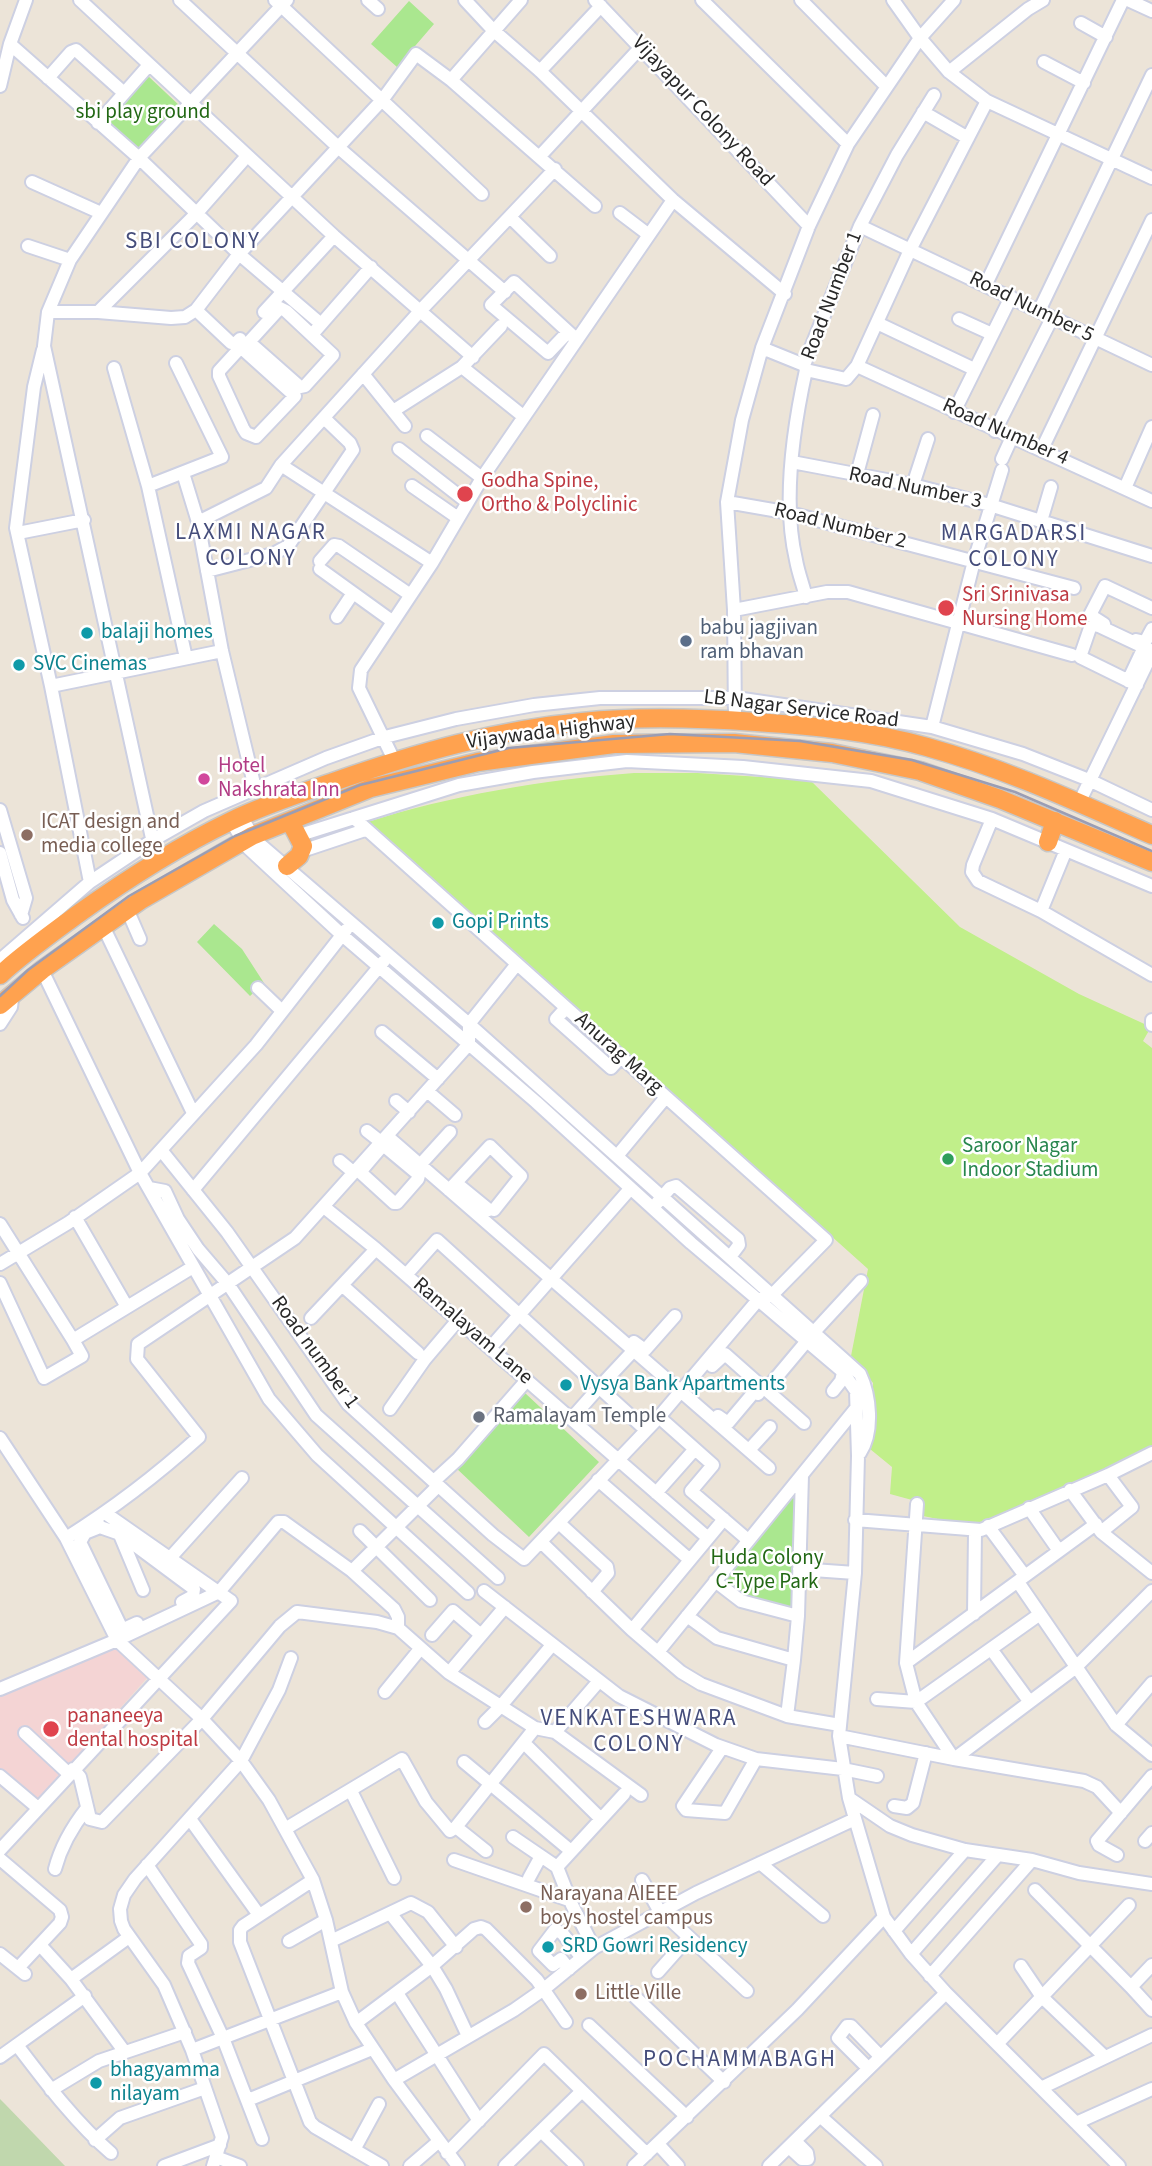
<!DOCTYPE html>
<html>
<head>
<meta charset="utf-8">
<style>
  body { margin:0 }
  canvas { display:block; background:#ece4d8 }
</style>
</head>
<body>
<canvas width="1152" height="2166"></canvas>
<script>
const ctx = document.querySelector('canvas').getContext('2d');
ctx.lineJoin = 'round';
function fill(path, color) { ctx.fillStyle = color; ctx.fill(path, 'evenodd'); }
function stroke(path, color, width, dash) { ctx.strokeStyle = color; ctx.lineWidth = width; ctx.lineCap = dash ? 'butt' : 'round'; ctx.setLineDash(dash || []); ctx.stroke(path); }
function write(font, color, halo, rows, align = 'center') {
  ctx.font = font + ' "Source Sans 3",sans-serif'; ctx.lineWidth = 5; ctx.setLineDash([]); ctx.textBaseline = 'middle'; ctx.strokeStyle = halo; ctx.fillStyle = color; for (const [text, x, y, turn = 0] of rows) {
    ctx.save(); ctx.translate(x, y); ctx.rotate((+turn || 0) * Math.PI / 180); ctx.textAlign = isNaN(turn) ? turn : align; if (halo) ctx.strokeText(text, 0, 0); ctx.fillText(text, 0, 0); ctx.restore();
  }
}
fill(new Path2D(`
  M115 1647 147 1678 36 1803 0 1769V1693Z`), '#f4d4d4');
fill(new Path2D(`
  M409 1 434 24 397 67 371 44Z
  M147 75 181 107 138 151 106 121Z
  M214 924 242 949 264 983 250 996 197 942Z
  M525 1393 599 1462 529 1537 455 1467Z
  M796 1491 794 1610 744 1597 722 1580Z`), '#aae78f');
fill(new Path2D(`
  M0 2099 5 2104 65 2166H0Z`), '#c0d7ad');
fill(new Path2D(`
  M634 773H697L810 780 960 927 1079 994 1151 1027 1143 1041 1152 1048V1450L986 1524 972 1526 923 1516V1503L890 1494 892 1467 870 1449 873 1383 851 1356 868 1269 491 931 364 823C453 795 541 780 634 773Z`), '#c1ef8a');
const minor = new Path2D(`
  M80 0 334 236 473 357
  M180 0 339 148 505 292
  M275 0 482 194
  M368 0 378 9
  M465 0 493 30 540 71 673 200 785 294
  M595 0 809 226
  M702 0 848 144
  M801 0 886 86
  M893 0 920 38 949 72 987 101 1152 178
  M1128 0 1152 11
  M1081 23 1106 37
  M10 44 139 158 239 254 321 324
  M1044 62 1084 83
  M540 71 601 6
  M949 72 1028 9 1043 0
  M48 78 71 52 76 50 124 93
  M451 80 521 0
  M0 86 10 44 26 0
  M923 112 968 138
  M98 123 149 65
  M540 156 641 47
  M32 182 101 213
  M620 213 649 235
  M510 217 550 256
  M860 226 1152 365
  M28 246 70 260
  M986 284 1123 0
  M280 308 286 311 333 355 305 386 300 387 249 342Z
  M196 310 231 343H236L240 339
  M1039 311 1152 75
  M48 312H98L171 318 185 317 196 310 239 254 383 99 416 54 451 80 595 206
  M98 312 196 214 247 156
  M264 312 334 236
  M959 319 992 334
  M877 323 974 369
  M316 330 371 267
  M568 332 548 353 491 305 514 282 576 339
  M236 343 295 396 256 437 246 433 243 428 219 376V371L241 347
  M762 348 804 365
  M43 350 34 387 16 528 51 686 90 882
  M857 366 1152 501
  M462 367 523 416
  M114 368 148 486 186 658
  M806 370 846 379 857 366 910 250 987 101
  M363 374 405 426
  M393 411 462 367 501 326
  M954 412 1011 297
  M995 431 1052 318
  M427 436 482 478
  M399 449 467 502
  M1042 449 1152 220
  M1002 459 1012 437
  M792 462 913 485 990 505 1152 556
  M281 465 432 563
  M183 473 198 522 222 651 255 788
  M857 474 873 415
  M913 485 928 439
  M148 486 222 457 176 363
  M412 486 458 518
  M1125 488 1152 427
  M727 502 790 513 1074 588
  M1041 521 1051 487
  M198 522 266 488 281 465 421 310 555 169
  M18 533 84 520
  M320 561 334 545 339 546 409 594
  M320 569 392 621
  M207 571 273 554 288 546 353 450 350 443 324 418
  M806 597C803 585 798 572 796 560 782 501 793 429 806 370L804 365 860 226 897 155 934 95
  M734 610 827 592H848L1072 655
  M337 617 353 593
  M1104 624 1090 615 1105 586 1152 608
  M1136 640 1145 642 1152 629
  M1128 681 1144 647
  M1137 685 1080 657 1090 628 1094 625 1099 626 1152 651
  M51 686 222 651
  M735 721 734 610 727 502 742 420 762 348 809 226 848 144 920 38 954 0
  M932 727 974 561 1002 470
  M394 760 359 688 361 670 432 563 482 478 673 200
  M1079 803 1152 653
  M0 810 26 898 21 915
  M241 816 255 840 469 1024 860 1374C870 1395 874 1432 860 1453
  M992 819 973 865 972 872 978 881 1041 911 1152 975
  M231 821 246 846 342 935 536 1102 691 1243 842 1371 856 1391 858 1456 855 1573 839 1736 849 1798 884 1917 911 1954 946 1993 1119 2166
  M300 835 459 785 533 772 627 761 743 767 871 781 992 819 1152 886
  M302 851 365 830
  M0 853 13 900 23 918
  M157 861 44 346 48 312 70 260 139 158 287 0
  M127 909 140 939
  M1041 911 1066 850
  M103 926 193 1113
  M0 960 90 882 153 840 204 811 326 758 385 737 456 719 534 705 600 698H736L932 727 1023 754 1089 780 1152 810
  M42 970 140 1173 269 1399 317 1455 468 1593
  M258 988 282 1011
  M566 1008 556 1019 611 1068 621 1057
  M1152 1020V1025
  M0 1024 11 1007 13 993
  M382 1032 438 1079
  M427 1091 455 1115
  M396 1101 409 1112
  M367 1131 381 1142
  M387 1136 769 1468
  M383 1145 419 1175 418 1179 397 1203H394L360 1172Z
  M161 1150 227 1232 348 1404 493 1535 524 1559 659 1417 758 1300 773 1294 826 1240 354 818
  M617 1156 666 1097
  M340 1161 353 1172
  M420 1165 450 1132
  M456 1183 489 1210
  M149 1188 165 1191 178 1219 198 1249 228 1284 316 1415 498 1578
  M193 1190 384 961
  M449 1190 490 1146 521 1176 494 1210
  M657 1203 670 1188 676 1186 738 1239 739 1245 730 1257
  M324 1207 376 1249 708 1538
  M75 1217 127 1307
  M0 1224 73 1340
  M0 1264 68 1223 140 1173 256 1045 346 930
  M406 1275 437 1240 646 1430
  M0 1283 44 1378 82 1356 73 1340 193 1267
  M343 1286 418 1353
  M311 1318 376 1249
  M814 1332 861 1281
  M634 1342 645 1350 675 1316
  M490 1348 630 1189
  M712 1366 725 1354 760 1385 728 1423 718 1416
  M606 1380 634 1350
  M770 1385 806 1342
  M833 1391 841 1381 844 1369
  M758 1394 763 1387 804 1423
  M390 1409 425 1359 458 1320
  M659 1417 713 1465 691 1491 748 1540
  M571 1419 595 1392
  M0 1438 66 1538 117 1640 202 1719 241 1761 269 1800 313 1880 326 1920 342 1992 356 2023 394 2080 458 2166
  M749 1450 770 1427
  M598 1480 690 1560
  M434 1481 458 1459 527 1380
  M1070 1490 1101 1532 1152 1573
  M656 1493 695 1449
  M917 1504 906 1663 916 1702 954 1759 1075 1668 1152 1591
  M1029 1508 1059 1551
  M95 1519 100 1527 120 1534 194 1589 193 1596 182 1602
  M855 1520 981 1530 1108 1475 1152 1453
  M559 1523 607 1567 608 1573 592 1592
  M988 1526 1025 1576
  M100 1527 85 1533 80 1542 121 1627 126 1628 137 1623
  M360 1531 430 1600
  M1101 1532 1132 1507 1108 1475
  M120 1535 143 1590
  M66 1538C114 1508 157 1475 199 1437L137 1359 138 1344 295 1238 469 1044V1024L517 964
  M541 1542 632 1630 681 1672 701 1684 787 1716 840 1725
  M170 1558 242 1478
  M799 1569 855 1573
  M352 1571 438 1486
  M715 1581 741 1601 798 1616
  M1018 1582 1116 1725 1152 1755
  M484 1591 619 1696 716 1745 756 1759 843 1769 877 1776
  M974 1614 975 1531
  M687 1616 717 1638 794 1660 787 1716
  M632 1630 724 1519
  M432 1635 453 1611 481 1635
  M991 1649 1029 1701
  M658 1652 857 1407
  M794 1660 798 1616 802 1475
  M906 1663 1096 1524
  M449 1673 505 1607
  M0 1689 117 1640 219 1592 278 1522H284L352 1571 394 1609 398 1617V1628
  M385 1692 420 1649
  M877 1699 916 1702 1040 1614
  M485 1722 500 1707 552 1645
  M1116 1725 1152 1683
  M555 1732 599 1681
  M25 1733 69 1774
  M839 1736 954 1759 1084 1781 1097 1787 1121 1813
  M524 1743 601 1819
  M722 1748 683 1806 686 1810 725 1813 756 1759
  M464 1762 571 1851
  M73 1769 80 1777 90 1819 102 1822 202 1719 280 1626 297 1612 377 1622 398 1628 449 1673 535 1728 555 1732 641 1795
  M0 1776 38 1808
  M351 1791 394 1878
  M849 1798 890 1826 912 1835 965 1850 1032 1860 1079 1873 1152 1884
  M894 1806 907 1808 913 1803 926 1753
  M190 1819 259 1915
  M456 1827 486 1851
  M285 1829 402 1759 426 1802 450 1831 456 1827 535 1728
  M513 1837 557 1867 572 1905 594 1948
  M1145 1841 1152 1833
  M0 1850 231 1601 105 1513
  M1117 1855 1099 1845 1097 1841 1152 1776
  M0 1859 60 1910 62 1917 60 1923 18 1968
  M454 1860 569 1900
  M760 1863 823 1916
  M147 1865 201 1944V1948L189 1956 188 1963 223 2038 262 2139
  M557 1867 624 1794
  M55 1869C61 1846 72 1827 87 1808
  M529 1878 541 1856
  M313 1880 243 1926 240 1930V1942L310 2122 315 2127 382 2166
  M642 1880 660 1912
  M1035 1890 1131 1987
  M661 1911 747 1991
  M390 1913 432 1966 446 1989 468 2036
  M894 1931 965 1850
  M289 1941 326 1920
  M331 1941 411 1903 428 1912 456 1947
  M40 1945 71 1979 124 2051
  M0 1954 25 1974
  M911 1954 997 1856
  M1152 1965 1131 1987 1152 2010
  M1021 1966 1042 1997 1105 2057
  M569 1969 561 1959 553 1965 539 1951 555 1930 562 1933 582 1958
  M658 1972 689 1937
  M930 1976 1032 1860
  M71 1979 129 1937
  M397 1993 479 2121
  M631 1993 724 2082
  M356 2023 432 1966 474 1929 481 1927 486 1929 537 1980 566 2022
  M589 2025 687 2117
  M997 2044 1129 1905
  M17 2045C46 2083 75 2122 111 2153
  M192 2050 342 1992
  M0 2057 85 1996
  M868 2068 838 2038 847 2026H851L880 2056
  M394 2080 514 2010 544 1989 594 1948 696 1893 855 1819
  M1041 2088 1152 2035
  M51 2090 99 2061 185 2032
  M248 2100 372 2049
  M820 2116 876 2166
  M1076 2123 1152 2089
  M541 2131 577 2166
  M95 2140 120 2118 205 2088
  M658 2144 678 2166
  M789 2147 802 2159H808L807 2153 795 2141
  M354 2150 379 2104
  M447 2153 544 2054 647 2154
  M216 2157 240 2166
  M164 2166 220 2145
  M213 2166 222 2137 192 2050 164 1985 124 1929 121 1921 120 1909 124 1895 135 1879 241 1761 279 1690 291 1658
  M410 2166 438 2142
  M505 2166 582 2091
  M634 2166 797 2010 884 1917
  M769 2166 946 1993`);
const highway = new Path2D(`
  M1048 842 1055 821
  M287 866 299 856 303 846 290 821
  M0 975C24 953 51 934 78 914 127 879 177 847 231 821 264 805 301 793 336 781 416 753 497 730 582 722 639 716 699 718 756 722 814 726 871 731 927 747 1004 768 1079 803 1152 835
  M0 1005 42 970 141 900 252 836 371 788 478 762 614 744 734 743 832 753 920 771 1000 799 1152 862`);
stroke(minor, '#cdd0e2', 16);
stroke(highway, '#c7c7c7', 21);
stroke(minor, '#fff', 12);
stroke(highway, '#ffa24f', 18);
stroke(new Path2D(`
  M0 996 28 970 129 896 235 836 360 785 509 748 670 734 800 741 912 760 1015 792 1152 851`), '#9a9db4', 2.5);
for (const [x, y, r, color] of [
  [465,494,9,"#e0444e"],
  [946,608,9,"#e0444e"],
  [87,633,7,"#0f9aa8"],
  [686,641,7,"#5c6f8a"],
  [19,665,7,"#0f9aa8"],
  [204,779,7,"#d1479c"],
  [27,835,7,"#8d6e63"],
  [438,923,7,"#0f9aa8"],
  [948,1159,7,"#2e9e5b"],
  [566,1385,7,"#0f9aa8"],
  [479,1417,7,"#6b7280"],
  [51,1729,9,"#e0444e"],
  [526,1907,7,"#8d6e63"],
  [548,1947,7,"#0f9aa8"],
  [581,1994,7,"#8d6e63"],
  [96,2083,7,"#0f9aa8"]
]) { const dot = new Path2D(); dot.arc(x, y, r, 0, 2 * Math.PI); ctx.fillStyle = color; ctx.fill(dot); stroke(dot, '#fff', 2.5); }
write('21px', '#282828', '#fff', [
  ["Vijayapur Colony Road",702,112,47],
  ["Road Number 1",833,296,-69],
  ["Road Number 5",1031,308,26],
  ["Road Number 4",1005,433,24],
  ["Road Number 3",915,489,12],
  ["Road Number 2",840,527,14],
  ["LB Nagar Service Road",801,710,7],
  ["Vijaywada Highway",551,733,-7],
  ["Anurag Marg",618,1054,42],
  ["Ramalayam Lane",472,1332,41],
  ["Road number 1",314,1353,54]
]);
write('21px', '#226814', '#fff', [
  ["sbi play ground",143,113],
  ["Huda Colony",767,1559],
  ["C-Type Park",767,1583]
]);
write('21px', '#be3a42', '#fff', [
  ["Godha Spine,",481,482],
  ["Ortho & Polyclinic",481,506],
  ["Sri Srinivasa",962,596],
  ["Nursing Home",962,620],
  ["pananeeya",67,1717],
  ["dental hospital",67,1741]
], 'left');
write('21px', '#4e5e75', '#fff', [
  ["babu jagjivan",700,629],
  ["ram bhavan",700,653]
], 'left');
write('21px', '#0d838f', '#fff', [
  ["balaji homes",101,633],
  ["SVC Cinemas",33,665],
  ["Gopi Prints",452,923],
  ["Vysya Bank Apartments",580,1385],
  ["SRD Gowri Residency",562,1947],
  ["bhagyamma",110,2071],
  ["nilayam",110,2095]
], 'left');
write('21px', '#b23c85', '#fff', [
  ["Hotel",218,767],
  ["Nakshrata Inn",218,791]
], 'left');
write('21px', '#785e54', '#fff', [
  ["ICAT design and",41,823],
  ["media college",41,847],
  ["Narayana AIEEE",540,1895],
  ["boys hostel campus",540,1919],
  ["Little Ville",595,1994]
], 'left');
write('21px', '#27864d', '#fff', [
  ["Saroor Nagar",962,1147],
  ["Indoor Stadium",962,1171]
], 'left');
write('21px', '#5b616d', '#fff', [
  ["Ramalayam Temple",493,1417]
], 'left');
ctx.letterSpacing = '2px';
write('23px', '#454d7b', '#fff', [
  ["SBI COLONY",193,243],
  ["LAXMI NAGAR",251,534],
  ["COLONY",251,560],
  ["MARGADARSI",1014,535],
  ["COLONY",1014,561],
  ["VENKATESHWARA",639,1720],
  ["COLONY",639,1746],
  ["POCHAMMABAGH",740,2061]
]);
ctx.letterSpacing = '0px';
</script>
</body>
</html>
